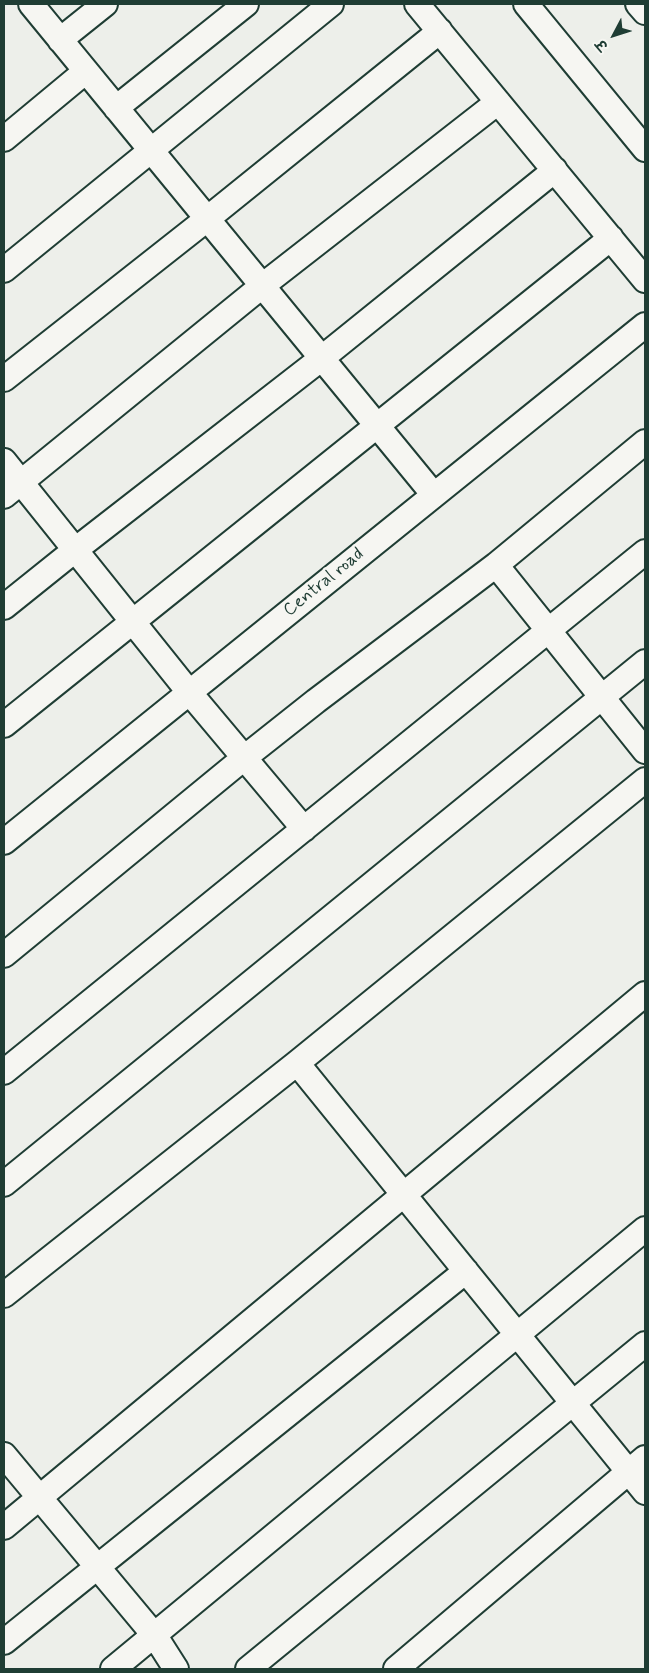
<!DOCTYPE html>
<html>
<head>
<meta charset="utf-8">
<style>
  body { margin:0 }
  #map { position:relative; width:649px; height:1673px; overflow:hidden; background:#edefea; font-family:Mynerve,"Playpen Sans Deva",sans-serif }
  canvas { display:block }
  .frame { position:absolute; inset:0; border:5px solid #1f3d34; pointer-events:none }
  .north { position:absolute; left:589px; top:10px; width:50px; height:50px; -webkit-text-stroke:4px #f6f6f2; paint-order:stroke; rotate:230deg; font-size:14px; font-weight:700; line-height:20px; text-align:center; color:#1f3d34 }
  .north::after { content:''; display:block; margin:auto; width:18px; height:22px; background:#1f3d34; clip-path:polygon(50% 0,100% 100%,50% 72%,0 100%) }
</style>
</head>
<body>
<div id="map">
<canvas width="649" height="1673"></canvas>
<div class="frame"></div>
<div class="north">उ</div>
</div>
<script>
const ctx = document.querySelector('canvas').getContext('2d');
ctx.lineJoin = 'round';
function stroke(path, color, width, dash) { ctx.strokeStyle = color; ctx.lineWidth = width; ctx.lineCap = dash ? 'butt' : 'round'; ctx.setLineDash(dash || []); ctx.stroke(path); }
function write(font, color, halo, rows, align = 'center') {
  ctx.font = font + ' Mynerve,sans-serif'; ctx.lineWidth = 5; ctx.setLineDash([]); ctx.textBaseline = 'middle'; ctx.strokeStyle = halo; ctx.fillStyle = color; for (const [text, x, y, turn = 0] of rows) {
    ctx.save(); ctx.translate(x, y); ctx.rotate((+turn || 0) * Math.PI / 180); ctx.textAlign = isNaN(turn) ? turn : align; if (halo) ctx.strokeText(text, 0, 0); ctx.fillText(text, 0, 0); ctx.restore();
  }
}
const minor = new Path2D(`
  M31 4 434 495
  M417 4 645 280
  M526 4 645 149
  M638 4 645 12
  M60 40 105 4
  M116 108 246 4
  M4 139 86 71
  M4 270 331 4
  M4 379 207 219 440 31
  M4 461 189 692 304 829
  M4 496 262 286 498 102
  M496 565 645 751
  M4 607 75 550 322 358 555 170
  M4 725 611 238
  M4 842 645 325
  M4 955 244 758 316 701 496 565 645 442
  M297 1063 645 1492
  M4 1072 645 552
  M4 1184 645 662
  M4 1295 297 1063 645 780
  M4 1455 155 1636 176 1669
  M4 1527 645 994
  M4 1642 466 1271
  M113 1669 645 1229
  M248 1669 645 1344
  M396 1669 645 1458`);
stroke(minor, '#1f3d34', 28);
stroke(minor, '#f6f6f2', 24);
write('18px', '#1f3d34', '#f6f6f2', [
  ["Central road",324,583,-39]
]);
</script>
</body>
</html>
